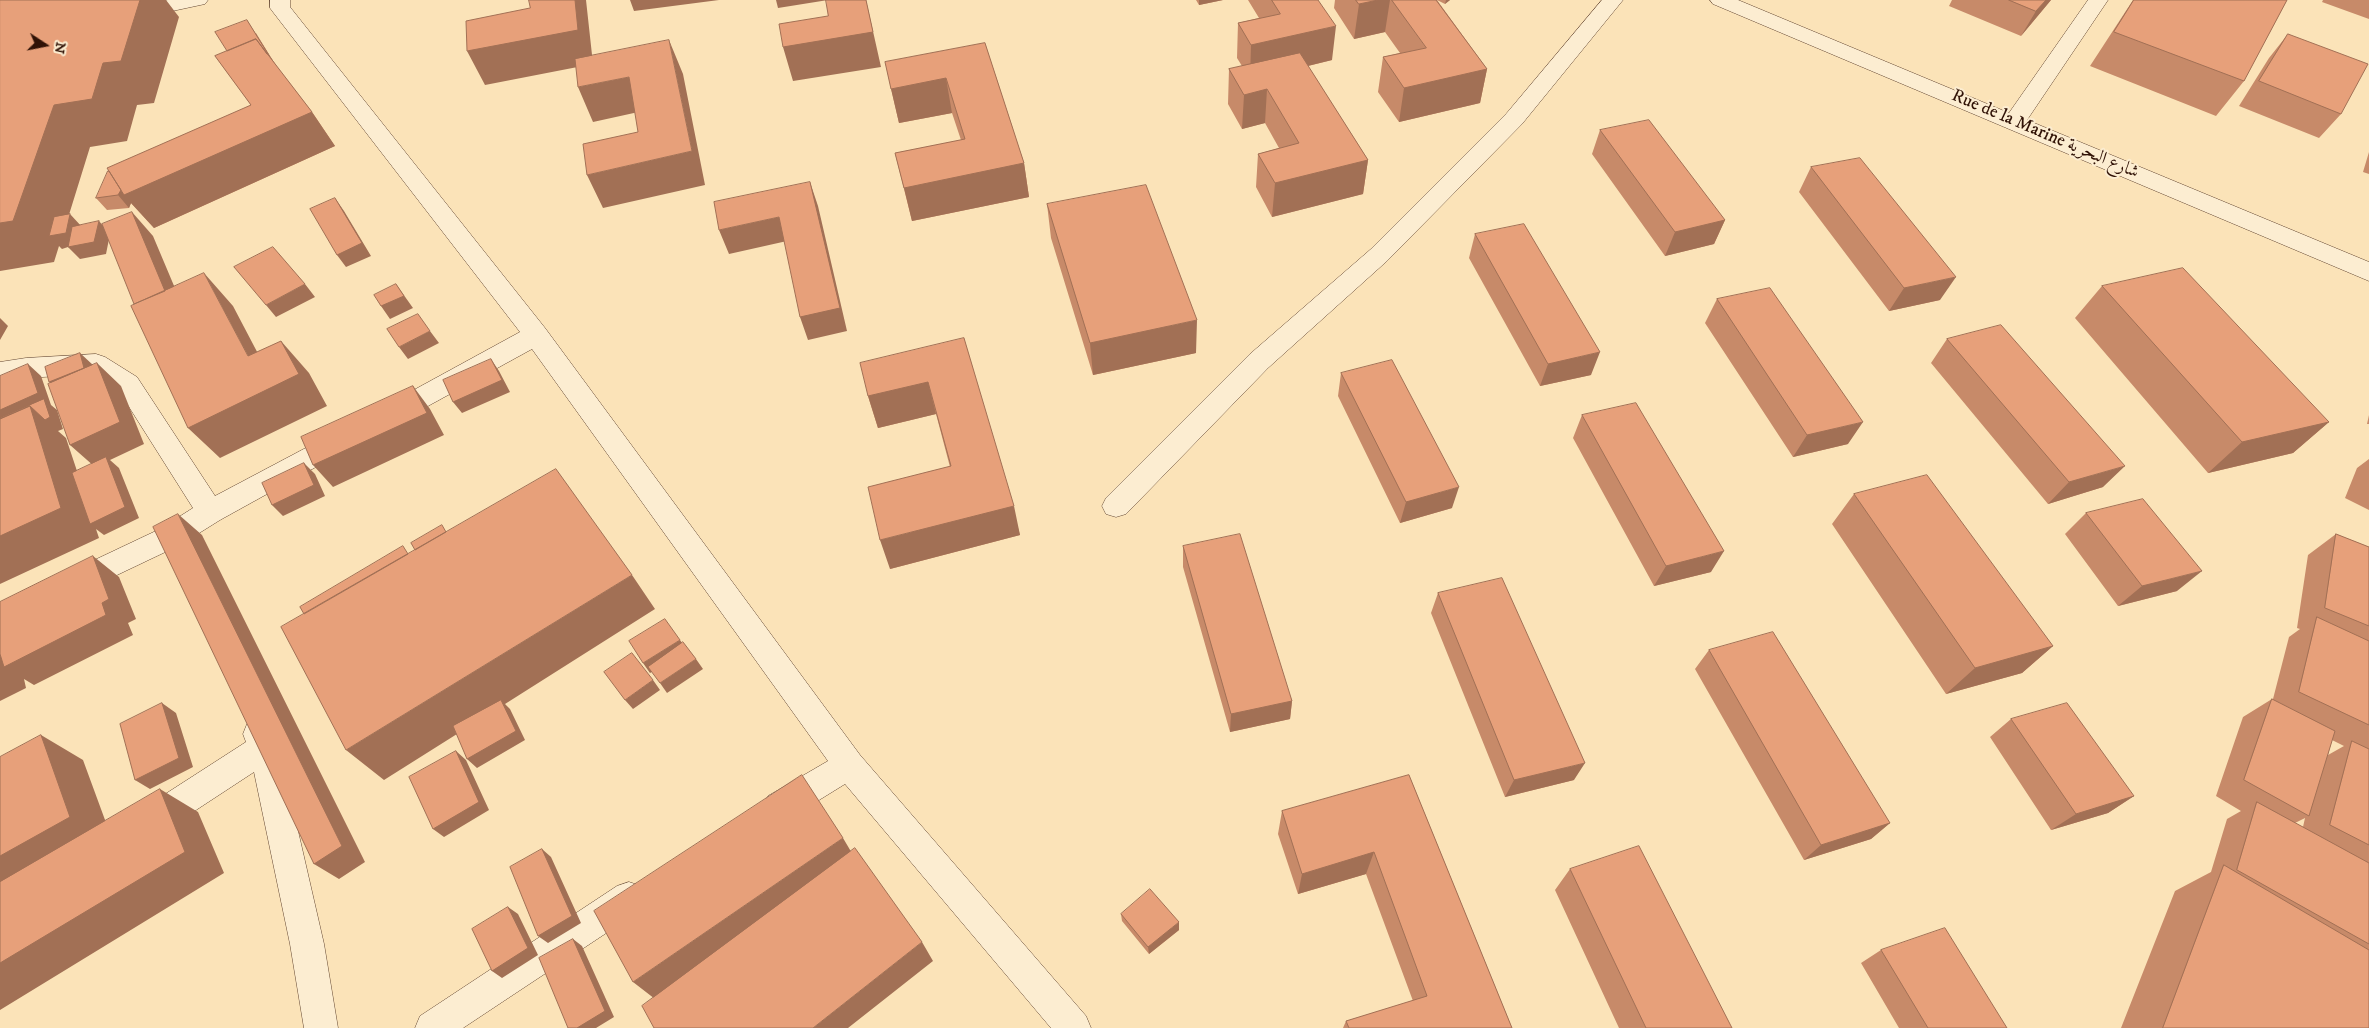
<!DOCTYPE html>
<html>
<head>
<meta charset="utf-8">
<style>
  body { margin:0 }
  #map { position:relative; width:2369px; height:1028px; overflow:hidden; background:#fbe3b8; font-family:"IM FELL DW Pica",serif }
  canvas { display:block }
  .north { position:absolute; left:20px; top:20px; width:50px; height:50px; -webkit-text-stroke:4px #fcedd1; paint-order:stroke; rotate:101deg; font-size:14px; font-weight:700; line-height:20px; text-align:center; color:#301206 }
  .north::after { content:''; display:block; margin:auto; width:18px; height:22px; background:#301206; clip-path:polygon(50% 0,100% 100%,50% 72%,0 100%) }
</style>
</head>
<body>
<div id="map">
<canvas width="2369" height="1028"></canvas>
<div class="north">N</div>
</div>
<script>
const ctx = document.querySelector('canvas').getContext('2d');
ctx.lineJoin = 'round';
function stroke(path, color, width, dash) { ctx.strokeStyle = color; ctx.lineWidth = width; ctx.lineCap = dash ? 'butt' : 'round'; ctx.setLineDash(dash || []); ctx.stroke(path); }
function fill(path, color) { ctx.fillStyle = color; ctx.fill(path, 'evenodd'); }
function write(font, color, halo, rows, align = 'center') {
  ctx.font = font + ' "IM FELL DW Pica",Amiri,serif'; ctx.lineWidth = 4; ctx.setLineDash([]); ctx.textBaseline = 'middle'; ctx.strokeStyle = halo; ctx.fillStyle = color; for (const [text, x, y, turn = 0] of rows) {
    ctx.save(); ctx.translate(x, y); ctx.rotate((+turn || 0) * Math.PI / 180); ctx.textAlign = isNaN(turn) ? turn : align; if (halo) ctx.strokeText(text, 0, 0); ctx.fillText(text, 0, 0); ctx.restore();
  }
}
const minor = new Path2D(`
  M168 0H208L205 4 135 19 128 17 125 13 128 9Z
  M270 0H290V7L545 328 860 755 1086 1016 1091 1028H1051L845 784 790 818 779 822 768 818 763 807 768 796 828 761 532 349 397 423 388 426 379 423 375 416 379 409 520 332 273 12 270 8Z
  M1602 0H1623L1522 124 1387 261 1268 368 1126 514 1116 517 1106 514 1102 506 1106 498 1250 354 1371 249 1506 114Z
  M1710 0H1738L2009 113 2088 0H2108L2027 120 2369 262V281L1713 4Z
  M96 354 105 357 137 377 215 496 334 433 343 429 352 433 356 440 352 447 220 520 180 545 75 595 65 592 61 583 65 574 160 529 193 508 119 391 92 374 26 378 0 382V362L26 358Z
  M258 720 269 724 279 748 324 944 338 1028H304L290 944 254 772 161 833 150 837 139 833 134 822 139 811 246 742 243 734 247 724Z
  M629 882 641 886 645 898 641 910 463 1028H415L420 1016 617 886Z`);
stroke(minor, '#634632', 1);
fill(minor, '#fcedd1');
fill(new Path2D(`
  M1196 0H1223L1199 5Z
  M1248 0H1318L1332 60 1308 66 1368 160 1363 194 1272 217 1256 187 1258 154 1279 148 1265 123 1242 129 1228 104 1229 69 1242 66 1237 58 1238 23 1259 18Z
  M1335 0H1450L1445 4 1437 0 1487 69 1480 103 1399 122 1378 92 1383 57 1400 53 1385 32 1354 39 1334 8Z
  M1952 0H2051L2021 36 1949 6Z
  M2133 0H2287L2244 81 2216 116 2090 66Z
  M2323 0H2369V19L2322 2Z
  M256 33 275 64 312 112 335 146 154 228 131 203 129 208 107 210 96 198 251 105 215 56 227 51Z
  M2288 34 2341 114 2319 138 2239 106 2269 58Z
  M985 43 1024 163 1029 197 912 221 895 153 961 140 952 113 899 123 885 62Z
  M1600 130 1725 220 1714 244 1665 256 1592 154Z
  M2369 152V174L2363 172Z
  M1811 167 1940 300 1889 311 1799 192Z
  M1047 204 1196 353 1093 375 1051 238Z
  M1475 234 1591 375 1540 386 1469 258Z
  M2102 286 2329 422 2293 453 2208 473 2075 318Z
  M1717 299 1848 444 1793 457 1705 323Z
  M964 338 1020 535 890 569 950 467 936 414 878 428 868 396Z
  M1947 339 2103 487 2048 504 1931 363Z
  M1341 373 1452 508 1400 523 1338 396Z
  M1582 415 1711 572 1654 586 1573 438Z
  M2369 415V424H2367Z
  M2369 459V510L2345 498 2357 468Z
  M1854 494 2053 646 2022 673 1946 694 1832 524Z
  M2086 513 2177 591 2118 606 2065 534Z
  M2336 534 2369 547V1028H2121L2175 891 2211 872 2227 819 2241 811 2216 796 2243 717 2272 699H2273L2289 637 2300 629 2297 628 2308 555ZM2332 740 2344 746 2328 755ZM2305 818 2303 827 2295 823Z
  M1183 546 1292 701 1290 719 1230 732 1183 567Z
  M1438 593 1574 780 1505 797 1431 613Z
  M1709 650 1890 823 1871 839 1804 860 1695 669Z
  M2011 719 2134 796 2108 813 2051 830 1990 737Z
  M1409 775 1512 1028H1343L1346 1021 1413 1001 1366 874 1298 894 1278 834 1282 811Z
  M1570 869 1732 1028H1619L1555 890Z
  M1121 914 1179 930 1149 954 1122 921Z
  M1881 950 2007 1028H1899L1861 963Z`), '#c78a69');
fill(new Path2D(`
  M140 0H166L179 17 154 103 137 105 127 141 90 147 63 234 70 214 82 227 99 221 110 234 106 254 80 259 68 247 62 249 59 246 54 262 0 271V223L54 105 103 63Z
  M575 0H586L593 64 485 85 467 51Z
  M630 0H719L634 11Z
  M776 0H828L778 8Z
  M866 0 881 67 793 81 783 47Z
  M1199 0H1223L1199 5Z
  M1378 0H1390L1385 32 1354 39 1359 4Z
  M1446 0H1450L1445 4Z
  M2046 0H2051L2021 36 2036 11Z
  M247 20 277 67 245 79Z
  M1336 26 1332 60 1250 80 1251 45Z
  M669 40 683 74 705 185 603 208 587 175 692 151Z
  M1487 69 1480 103 1399 122 1404 88Z
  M629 77 643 111 593 122 578 87Z
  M946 78 952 113 899 123 891 89Z
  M1267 89 1265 123 1242 129 1244 95Z
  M312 112 335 146 154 228 131 203 129 208 118 195 129 168Z
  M1368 160 1363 194 1272 217 1275 183Z
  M1024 163 1029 197 912 221 904 188Z
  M810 182 818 206 847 331 808 340 800 317Z
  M335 198 344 211 371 256 346 267 337 255Z
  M132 212 153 236 188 319 158 332Z
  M779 217 787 241 729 254 719 230Z
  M1725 220 1714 244 1665 256 1675 232Z
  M204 273 233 306 275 386 281 341 309 373 327 406 220 458 188 428 248 356Z
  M1956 277 1940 300 1889 311 1904 288Z
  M305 284 315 297 276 317 266 305Z
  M396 284 413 308 390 319 381 306Z
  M0 318 8 326 0 340Z
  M1197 320 1196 353 1093 375 1090 343Z
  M430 331 439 343 408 359 399 347Z
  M1600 352 1591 375 1540 386 1548 364Z
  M80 353 93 365 62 394 49 382Z
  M491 359 499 371 510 392 462 413 453 402Z
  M97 363 121 386 144 444 110 460 119 468 139 518 104 535 96 529 99 538 0 584V410L28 364 41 376 51 405 57 410 63 429 58 431 66 438 94 522 95 467 70 445Z
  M928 382 936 414 878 428 868 396Z
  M413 386 430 409 444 435 333 487 313 465Z
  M1863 422 1848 444 1793 457 1807 435Z
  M2329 422 2293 453 2208 473 2242 442Z
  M304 463 315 474 325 496 283 516 272 505Z
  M2125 466 2103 487 2048 504 2069 482Z
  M1459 487 1452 508 1400 523 1406 502Z
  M1014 506 1020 535 890 569 880 540Z
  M178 514 202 535 365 862 339 879 314 864Z
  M1724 551 1711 572 1654 586 1666 566Z
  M93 556 119 577 136 619 128 623 133 635 34 685 24 679 26 688 0 701V623L102 603Z
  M2202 571 2177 591 2118 606 2142 586Z
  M632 575 655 609 505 704 510 709 525 740 477 768 467 759 503 705 384 780 346 750Z
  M680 640 687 650 650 673 643 663Z
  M2053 646 2022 673 1946 694 1975 668Z
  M696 659 703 669 667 693 660 683Z
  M653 680 660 690 633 709 625 700Z
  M1292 701 1290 719 1230 732 1231 714Z
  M162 703 176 713 193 767 150 789 135 780Z
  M41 735 83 760 112 839 0 903V856Z
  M456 751 466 760 489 810 444 837 433 829Z
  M1585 763 1574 780 1505 797 1514 780Z
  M160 789 198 812 224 873 0 1010V963Z
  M2134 796 2108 813 2051 830 2076 814Z
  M1890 823 1871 839 1804 860 1821 845Z
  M843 838 856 860 655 999 633 982Z
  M542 849 551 857 581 923 548 943 538 936Z
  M1374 852 1366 874 1298 894 1302 874Z
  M508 907 518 914 538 955 502 978 492 971Z
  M1179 922V930L1149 954 1148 947Z
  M573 939 582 946 614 1017 596 1028H577Z
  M922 942 933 961 848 1028H813Z`), '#a27055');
const building = new Path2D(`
  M0 0H140L121 61 103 63 92 99 54 105 13 221 0 223Z
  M529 0H575L578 30 467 51 466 21 530 8Z
  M826 0H866L873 32 783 47 779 24 828 16Z
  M1272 0H1318L1336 26 1251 45 1238 23 1280 14Z
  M1356 0H1378L1359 4Z
  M1392 0H1436L1487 69 1404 88 1383 57 1426 48Z
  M2009 0H2046L2036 11Z
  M2134 0H2287L2244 81 2114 32Z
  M247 20 268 54H267L256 39 227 51 215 32Z
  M2288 34 2368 64 2341 114 2259 81Z
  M256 39 312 112 124 195 107 168 251 105 215 56Z
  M669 40 692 151 587 175 583 144 638 132 629 77 578 87 575 59Z
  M985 43 1024 163 904 188 895 153 965 139 946 78 891 89 885 62Z
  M1300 53 1368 160 1275 183 1258 154 1299 143 1267 89 1244 95 1229 69Z
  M1649 120 1725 220 1675 232 1600 130Z
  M1860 158 1956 277 1904 288 1811 167Z
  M108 171H109L121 190 118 195 96 198Z
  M810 182 840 308 800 317 779 217 719 230 714 202Z
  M1146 185 1197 320 1090 343 1047 204Z
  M335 198 362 243 337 255 310 209Z
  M132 212 165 291 134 304 102 224Z
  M70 214 66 233 49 236 54 217Z
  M99 221 94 242 68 247 72 227Z
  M1524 224 1600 352 1548 364 1475 234Z
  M273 247 305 284 266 305 234 267Z
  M2183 268 2329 422 2242 442 2102 286Z
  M204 273 248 356 281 341 299 374 188 428 131 306Z
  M396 284 404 296 381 306 374 295Z
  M1770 288 1863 422 1807 435 1717 299Z
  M418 314 430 331 399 347 387 329Z
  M2001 325 2125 466 2069 482 1947 339Z
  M964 338 1014 506 880 540 868 487 951 466 928 382 868 396 860 363Z
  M80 353 84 368 49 382 45 367Z
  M491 359 502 380 453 402 443 380Z
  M1392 360 1459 487 1406 502 1341 373Z
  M97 363 120 422 70 445 48 384Z
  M28 364 38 393 0 410V376Z
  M413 386 427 413 313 465 301 437Z
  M44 399 50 417 45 420 30 406 0 419V418Z
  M1636 403 1724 551 1666 566 1582 415Z
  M30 406 61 508 0 536V419Z
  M106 457 125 507 90 524 72 473Z
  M304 463 314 485 272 505 262 483Z
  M556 469 632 575 346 750 281 627Z
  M1927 475 2053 646 1975 668 1854 494Z
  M2143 499 2202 571 2142 586 2086 513Z
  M178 514 342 846 314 864 153 527Z
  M442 525 446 532 415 550 411 543Z
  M1240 534 1292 701 1231 714 1183 546Z
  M2336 534 2369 547V626L2325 608Z
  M403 546 408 554 304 614 300 607Z
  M93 556 109 599 102 603 106 615 4 667 0 654V602Z
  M1502 578 1585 763 1514 780 1438 593Z
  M2317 617 2369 641V725L2299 692Z
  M665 619 680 640 643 663 629 641Z
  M1773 632 1890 823 1821 845 1709 650Z
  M683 642 696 659 660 683 648 667Z
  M632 653 653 680 625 700 604 672Z
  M2272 699 2335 731 2309 816 2244 780Z
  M501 700 516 731 467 759 453 726Z
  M162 703 179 758 135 780 120 724Z
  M2067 703 2134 796 2076 814 2011 719Z
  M41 735 70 817 0 856V757Z
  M2352 741 2369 749V845L2330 825Z
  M456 751 479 802 433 829 409 777Z
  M802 775 843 838 633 982 594 911Z
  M1409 775 1512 1028H1349L1346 1021 1427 996 1374 852 1302 874 1282 811Z
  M160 789 185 852 0 963V882Z
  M2257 802 2369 863V944L2237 870Z
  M1639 846 1732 1028H1646L1570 869Z
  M855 848 922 942 813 1028H654L642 1006Z
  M542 849 572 916 538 936 510 867Z
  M2224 865 2369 950V1028H2163Z
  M1150 889 1179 922 1148 947 1121 914Z
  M508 907 528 948 492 971 472 929Z
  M1945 928 2007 1028H1928L1881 950Z
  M573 939 605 1011 577 1028H568L539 958Z`);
fill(building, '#e7a07a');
stroke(building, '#a27055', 1);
write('18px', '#301206', '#fcedd1', [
  ["Rue de la Marine شارع البحرية",2045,135,23]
]);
</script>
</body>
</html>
